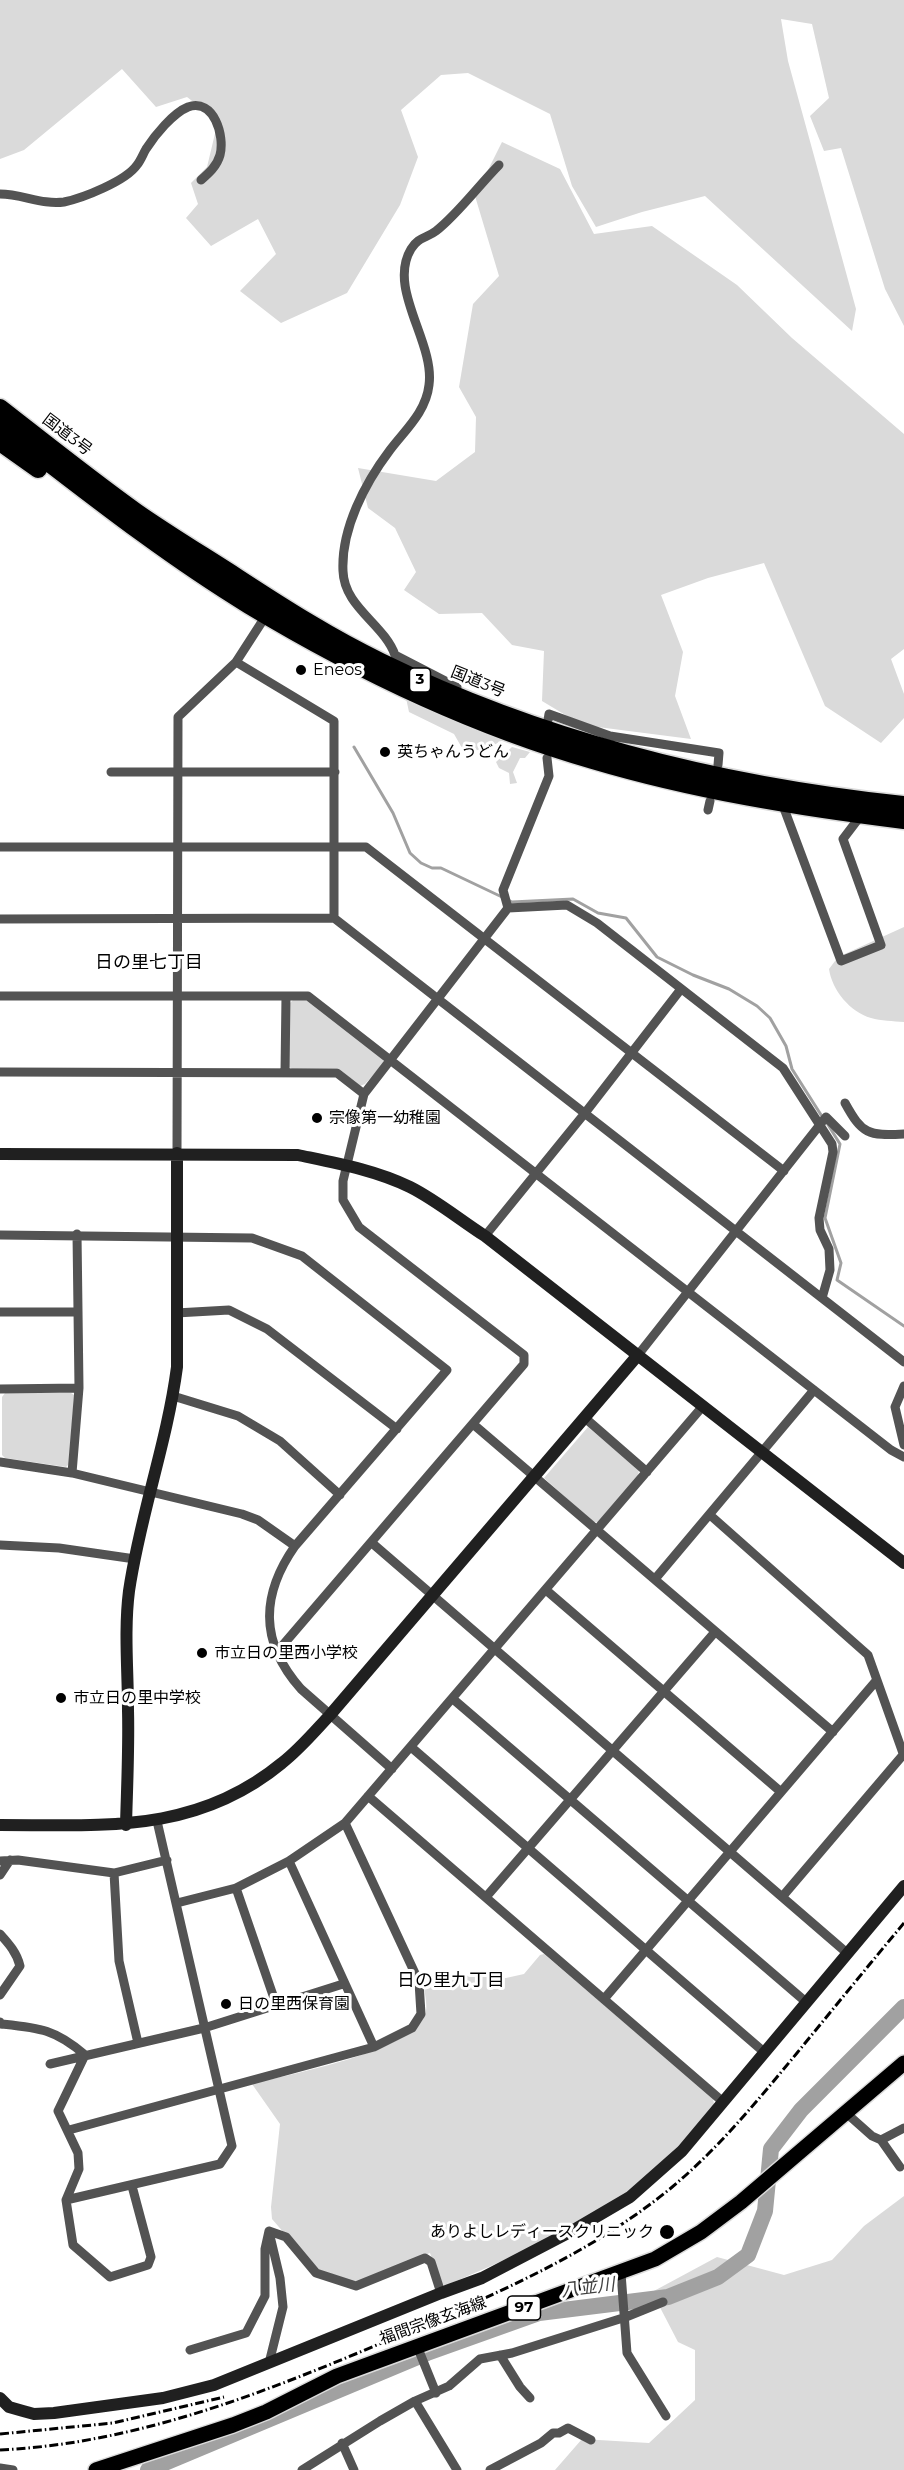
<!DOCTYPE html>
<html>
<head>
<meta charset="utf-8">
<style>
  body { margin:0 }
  canvas { display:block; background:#fff }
</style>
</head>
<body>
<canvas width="904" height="2470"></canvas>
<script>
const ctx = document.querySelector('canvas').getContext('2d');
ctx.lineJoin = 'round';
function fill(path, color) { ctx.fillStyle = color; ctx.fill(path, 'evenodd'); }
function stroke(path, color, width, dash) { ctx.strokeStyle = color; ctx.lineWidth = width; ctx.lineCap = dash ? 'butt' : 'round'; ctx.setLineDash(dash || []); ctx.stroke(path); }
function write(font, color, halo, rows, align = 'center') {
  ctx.font = font + ' Montserrat,"Noto Sans JP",sans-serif'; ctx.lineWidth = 6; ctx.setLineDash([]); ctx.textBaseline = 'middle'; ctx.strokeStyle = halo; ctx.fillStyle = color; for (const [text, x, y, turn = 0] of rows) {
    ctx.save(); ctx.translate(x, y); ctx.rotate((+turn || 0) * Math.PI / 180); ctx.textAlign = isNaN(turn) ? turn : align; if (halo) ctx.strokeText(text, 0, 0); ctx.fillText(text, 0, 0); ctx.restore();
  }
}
fill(new Path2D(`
  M0 0H904V326L885 289 841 148 824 151 810 116 829 98 812 24 781 19 788 61 856 309 852 331 705 196 642 212 596 227 572 186 550 114 468 73 441 75 401 110 418 157 400 205 347 293 281 323 240 291 276 254 258 219 211 246 186 218 198 204 191 183 207 167 218 121 187 97 156 107 122 69 24 150 0 159Z
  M502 142 560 169 594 234 652 226 737 285 792 338 904 434V649L891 659 904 694V718L881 743 825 706 764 563 708 578 661 595 683 652 675 696 691 739 582 725 542 701 544 651 512 645 482 613 439 614 404 590 416 572 395 528 368 508 358 468 436 481 475 452 476 417 459 387 473 304 499 276 475 196Z
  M406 698 505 739 490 747 470 752 462 748 454 734 409 712Z
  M512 747 530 752 525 758H520L513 772 517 783 510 784 509 773 499 768 496 762Z
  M904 927V1022C893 1021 881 1021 871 1018 850 1012 832 990 829 969L838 957Z
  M293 1000H308L383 1059 384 1063 365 1084 360 1086 338 1068 292 1069 288 1066 289 1004Z
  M5 1393H71L74 1395 69 1464 66 1467 5 1458 2 1455V1397Z
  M588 1427 639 1470 638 1476 598 1522H593L544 1478Z
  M544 1954 713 2098 714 2104C701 2120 688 2138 673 2153 613 2215 523 2252 445 2286L440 2282 430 2253 355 2283 316 2270 272 2219 271 2207 280 2124 252 2084C289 2074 411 2052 425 2015 428 2008 425 1995 424 1987L426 1984 471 1975 506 1978 524 1974 540 1955Z
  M904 2196V2470H555L582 2439 649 2443 695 2400V2350L678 2342 652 2292 717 2257 784 2275 832 2260 864 2226Z`), '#dadada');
stroke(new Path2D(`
  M354 747 393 813 410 853 421 863 432 868H441L502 897
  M508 900 512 902 573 899 598 913 626 918 657 957 693 975 729 989 757 1006 770 1018 786 1046 792 1069 823 1118
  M827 1123 840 1144 825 1218 841 1263 837 1280 904 1326`), '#a1a1a1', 3);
stroke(new Path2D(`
  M148 2470 427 2353 539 2313 668 2297 718 2277 748 2255 765 2211 771 2149 801 2110 904 2007`), '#a1a1a1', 16);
const primary = new Path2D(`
  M96 2470 233 2425 266 2412 337 2376 655 2259 701 2232 741 2202 904 2063`);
const highway = new Path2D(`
  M0 408C45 443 90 479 136 512 169 535 204 556 238 578 284 608 331 638 381 662 545 742 724 786 904 805
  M0 425C81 487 162 552 249 605 357 670 471 725 593 760 694 790 799 807 904 820
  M0 442 38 469`);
stroke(primary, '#dbdbdb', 18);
stroke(highway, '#dbdbdb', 21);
stroke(new Path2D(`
  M0 194C22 194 42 205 64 202 83 198 126 181 137 165 141 160 143 154 146 149 155 135 173 113 188 107 214 98 225 136 220 155 217 166 209 173 201 180
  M236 662 334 721V918
  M457 687 395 655C384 624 344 607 343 571 341 529 365 483 390 450 405 430 426 412 429 385 435 342 387 289 411 249 418 237 427 238 436 231 457 215 480 184 499 165
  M548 720 549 714 610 736 719 753 718 765
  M111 772H335
  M782 803 841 961 881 945 843 839 862 814
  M708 810 710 801
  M0 847H366L784 1171
  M508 908 567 905 597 923 783 1068 832 1144 833 1152 819 1218 820 1230 829 1249 830 1270 822 1298
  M508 908 503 890 549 776 547 758
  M0 919 334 918 904 1362
  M0 996H308L891 1450 904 1457
  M0 1072 337 1073 364 1094
  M285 1073 286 996
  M845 1103C862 1134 868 1136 904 1134
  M177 1153 178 717 236 662 267 614
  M0 1235 252 1238 302 1256 447 1370 295 1546C260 1596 260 1643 301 1689L392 1769
  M485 1236 585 1113 681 989
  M0 1312H78
  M176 1313 229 1310 267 1329 397 1429
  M638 1355 826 1117 845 1136
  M904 1386 895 1407 904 1445
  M0 1389 79 1388
  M173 1396 238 1416 280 1441 340 1495
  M585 1418 647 1472
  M473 1424 833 1732
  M0 1462 72 1473 242 1514 258 1520 295 1546
  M72 1473 79 1388 77 1234
  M710 1515 868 1655 904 1756
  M372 1543 847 1953
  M0 1545 59 1548 135 1559
  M655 1579 814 1390
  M546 1590 781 1792
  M275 1650 282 1646 524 1364V1355L359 1227 343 1200V1181L364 1094 508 908
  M453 1699 806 2002
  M411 1747 764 2052
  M368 1796 722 2101
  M0 1861 18 1860 114 1873 167 1860
  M289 1861 374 2047
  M114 1873 119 1961 138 2043
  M0 1875 10 1860
  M236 1888 276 2004
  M486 1897 715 1632
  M782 1897 903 1755
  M177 1903 236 1888 289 1861 345 1823 703 1406
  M0 1934C9 1944 17 1953 20 1966L0 1995
  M604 1999 876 1681
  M0 2022 1 2024C39 2028 55 2029 85 2055
  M85 2055 58 2111 78 2153 79 2169 66 2200 73 2245 110 2277 148 2265 151 2257 132 2186
  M50 2064 204 2028 343 1984
  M845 2112 872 2136 881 2140 900 2167
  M69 2130 374 2047 412 2028 421 2014 419 1982 345 1823
  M881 2140 904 2128
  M66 2200 220 2164 232 2146 157 1821
  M269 2231 286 2237 316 2273 356 2286 425 2258 431 2262 441 2293
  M621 2273 627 2353 666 2416
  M417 2346 436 2393
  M190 2350 246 2333 265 2296V2249L269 2231
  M500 2355 520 2387 530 2398
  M269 2363 283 2307 280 2278 270 2236
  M415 2401 457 2470
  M342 2443 354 2470
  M0 2468 13 2470
  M302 2470 380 2421 415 2401 449 2386 480 2359 512 2353 626 2317 663 2302
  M490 2470 541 2443 553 2433H559L568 2428 591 2440`), '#535353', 9);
stroke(new Path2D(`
  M0 1154 298 1155C336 1163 375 1170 410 1187 436 1200 460 1220 485 1236L904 1563
  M0 1825C104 1825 196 1834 282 1763 300 1749 315 1731 330 1715L638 1355
  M126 1825C127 1787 129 1748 128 1710 128 1670 124 1631 129 1591 140 1515 167 1443 177 1367V1153
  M0 2398 9 2407 23 2411 34 2414 54 2413 163 2398 214 2385 441 2293 482 2278 572 2231 630 2197 682 2151 904 1886`), '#202020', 12);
stroke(primary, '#000', 15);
stroke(highway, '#000', 18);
stroke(new Path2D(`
  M0 2434 113 2423 224 2397
  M0 2450C145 2443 278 2387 410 2331 502 2291 593 2252 671 2188 719 2148 758 2100 797 2053 833 2009 868 1966 904 1923`), '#000', 3, [9, 3, 1.5, 3]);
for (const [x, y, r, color] of [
  [301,670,6,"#000"],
  [385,752,6,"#000"],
  [317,1118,6,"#000"],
  [202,1653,6,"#000"],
  [61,1698,6,"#000"],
  [226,2004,6,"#000"],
  [667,2232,8,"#000"]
]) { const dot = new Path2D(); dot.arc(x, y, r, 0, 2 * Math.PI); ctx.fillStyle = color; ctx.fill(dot); stroke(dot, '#fff', 2); }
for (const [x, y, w] of [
  [420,680,21],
  [524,2308,33]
]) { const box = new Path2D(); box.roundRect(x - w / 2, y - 12, w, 24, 4.5); ctx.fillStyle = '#fff'; ctx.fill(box); stroke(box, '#000', 1.5); }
write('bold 15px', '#000', null, [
  ["3",420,680],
  ["97",524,2308]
]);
write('16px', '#000', '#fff', [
  ["国道3号",67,435,37],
  ["国道3号",478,682,22],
  ["福間宗像玄海線",433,2321,-20]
]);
write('16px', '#000', '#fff', [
  ["Eneos",313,670],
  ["英ちゃんうどん",397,752],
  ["宗像第一幼稚園",329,1118],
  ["市立日の里西小学校",214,1653],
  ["市立日の里中学校",73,1698],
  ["日の里西保育園",238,2004],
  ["ありよしレディースクリニック",654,2232,"right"]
], 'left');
write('18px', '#000', '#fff', [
  ["日の里七丁目",149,963],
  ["日の里九丁目",451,1981]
]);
write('italic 18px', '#424242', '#fff', [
  ["八並川",588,2288,-7]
]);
</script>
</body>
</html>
